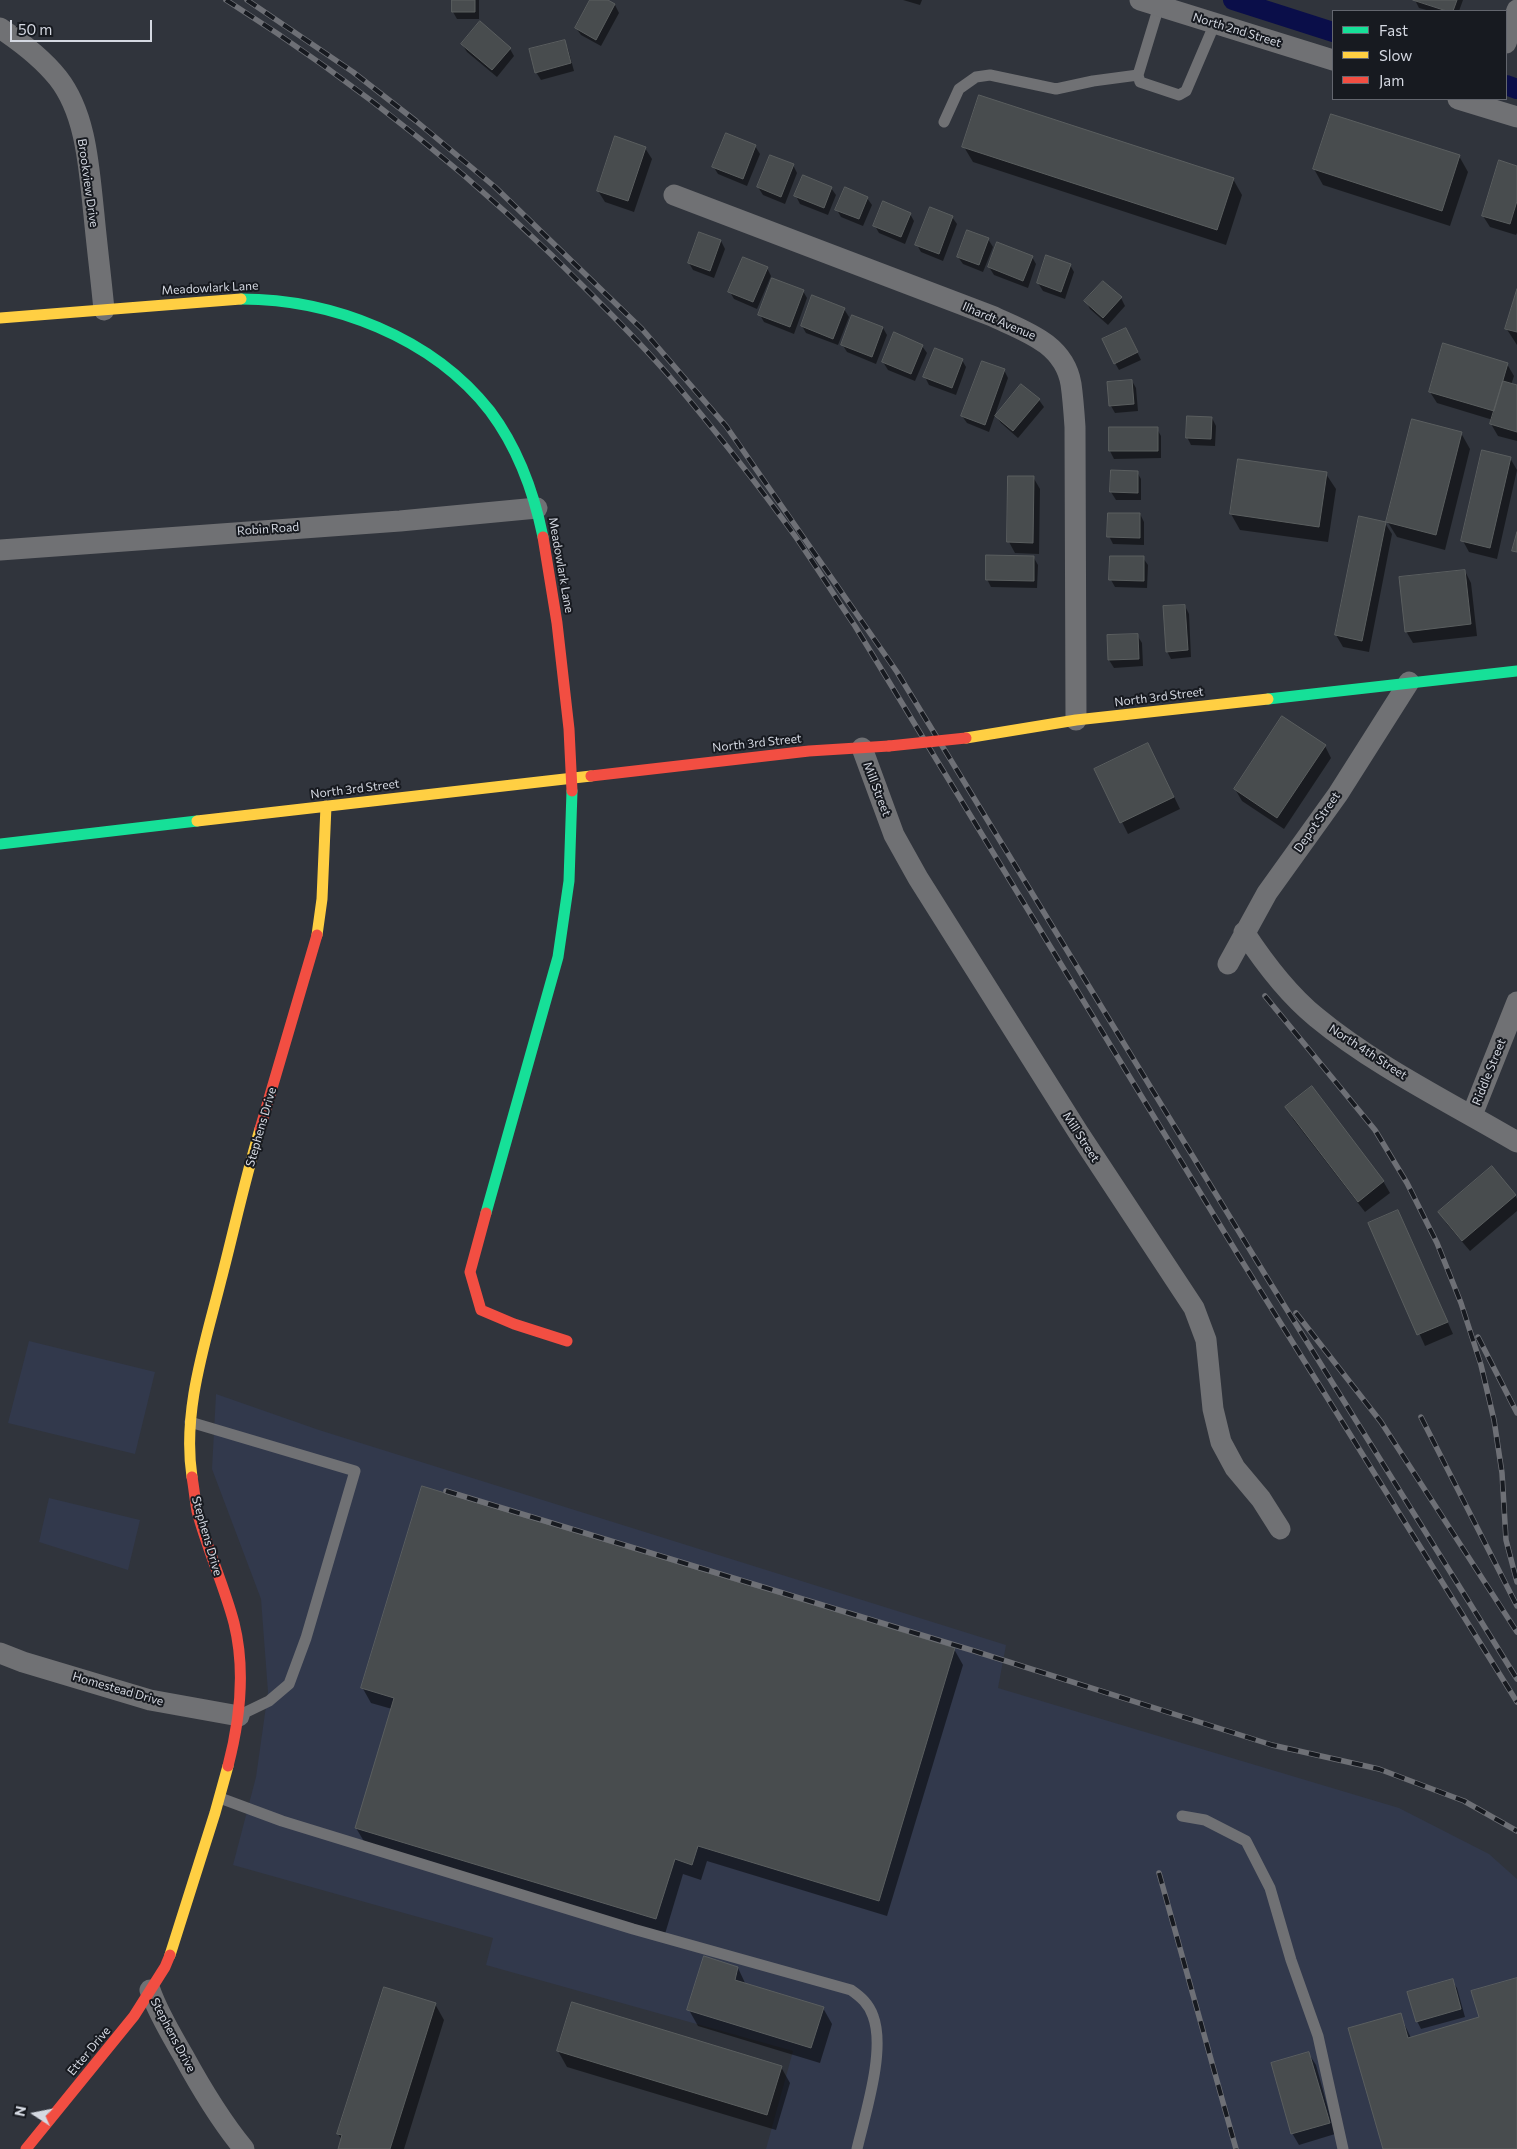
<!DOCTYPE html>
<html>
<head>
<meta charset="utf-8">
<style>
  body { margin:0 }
  #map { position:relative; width:1517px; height:2149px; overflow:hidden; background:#30343c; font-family:Commissioner,sans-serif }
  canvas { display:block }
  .legend { position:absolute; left:1332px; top:10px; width:175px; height:90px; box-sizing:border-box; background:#171a20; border:1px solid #63666e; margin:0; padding:6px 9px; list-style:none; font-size:15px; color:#d5d9e2 }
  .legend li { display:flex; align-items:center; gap:10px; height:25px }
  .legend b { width:25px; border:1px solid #63666e }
  .north { position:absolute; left:10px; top:2089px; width:50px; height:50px; -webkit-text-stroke:4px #171a20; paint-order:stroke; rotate:281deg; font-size:14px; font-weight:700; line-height:20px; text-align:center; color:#d5d9e2 }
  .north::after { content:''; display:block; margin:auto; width:18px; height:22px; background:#d5d9e2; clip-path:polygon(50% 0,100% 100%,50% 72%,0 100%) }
  .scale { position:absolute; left:10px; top:20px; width:142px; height:22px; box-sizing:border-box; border:2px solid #d5d9e2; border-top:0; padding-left:6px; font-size:15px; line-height:18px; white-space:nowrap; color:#d5d9e2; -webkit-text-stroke:4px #171a20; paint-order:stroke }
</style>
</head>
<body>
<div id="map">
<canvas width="1517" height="2149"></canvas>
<ul class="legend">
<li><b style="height:6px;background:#16e098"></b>Fast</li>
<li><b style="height:6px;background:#ffcf43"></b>Slow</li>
<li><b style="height:6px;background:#f24e42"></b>Jam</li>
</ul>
<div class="north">N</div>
<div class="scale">50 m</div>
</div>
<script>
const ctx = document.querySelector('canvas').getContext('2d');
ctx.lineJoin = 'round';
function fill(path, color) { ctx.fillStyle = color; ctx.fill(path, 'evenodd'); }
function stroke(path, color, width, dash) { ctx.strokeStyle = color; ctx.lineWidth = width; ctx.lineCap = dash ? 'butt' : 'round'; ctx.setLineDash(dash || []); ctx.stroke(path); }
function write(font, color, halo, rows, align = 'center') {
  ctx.font = font + ' Commissioner,sans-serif'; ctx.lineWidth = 4; ctx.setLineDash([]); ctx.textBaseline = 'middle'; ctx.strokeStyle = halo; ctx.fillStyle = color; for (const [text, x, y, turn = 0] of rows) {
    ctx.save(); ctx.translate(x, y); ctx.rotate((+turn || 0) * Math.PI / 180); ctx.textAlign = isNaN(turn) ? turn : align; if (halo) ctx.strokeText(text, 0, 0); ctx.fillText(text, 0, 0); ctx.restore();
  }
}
fill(new Path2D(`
  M29 1341 155 1372 135 1454 8 1423Z
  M216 1394 319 1430 1006 1645 998 1688 1399 1808 1489 1854 1517 1879V2149H766L793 2051 486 1965 493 1938 233 1865 256 1777 268 1692 261 1599 212 1469Z
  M49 1498 140 1520 128 1570 39 1542Z`), '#32394c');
fill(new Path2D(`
  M453 0H479V19H457L453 12Z
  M591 0H605L615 5 619 13 601 46 581 35 576 28Z
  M903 0H922L920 5Z
  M1415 0H1463L1459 11H1430L1419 8Z
  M564 41 568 49 574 71 541 80 536 72Z
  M462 44 510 49 514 56 497 77 467 52Z
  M755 146 760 154 747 186 718 174 713 166Z
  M964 147 1233 179 1242 195 1226 245 973 162Z
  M645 148 652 159 634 212 605 202 598 191Z
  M1459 156 1468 172 1450 226 1323 185 1314 169Z
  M793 165 797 173 785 204 763 195 758 187Z
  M1517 167V233L1516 235 1490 227 1483 216Z
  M831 188 836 195 828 215 800 204 796 196Z
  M867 198 872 205 863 226 841 217 837 210Z
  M910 214 914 221 905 244 879 233 875 226Z
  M952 217 957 224 943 261 921 252 917 245Z
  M700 234 721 241 725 249 714 278 693 270 689 263Z
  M988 239 993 247 983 272 963 264 958 257Z
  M1032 257 1036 264 1028 288 994 275 989 267Z
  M1070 265 1074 272 1065 299 1043 291 1038 283Z
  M767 268 771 276 757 309 734 299 730 292Z
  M803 291 807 298 794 334 764 322 760 315Z
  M1517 293V345L1506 328Z
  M1121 298 1125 306 1108 325 1090 309 1086 301Z
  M844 309 849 317 838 345 806 333 802 326Z
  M883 328 887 335 876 364 847 352 842 344Z
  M1130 337 1141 360 1119 370 1115 363Z
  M922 346 927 353 915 381 888 370 883 362Z
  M962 360 966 367 956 395 929 385 925 377Z
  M1507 364 1514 376 1511 385 1517 387V441L1498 436 1491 424 1493 420 1437 403 1430 392Z
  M1004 370 1008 378 989 432 967 423 962 416Z
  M1132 381 1136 388 1138 411 1115 413 1111 406Z
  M1039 400 1044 407 1018 438 1001 423 996 416Z
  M1212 418 1216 426 1215 446 1191 445 1187 437Z
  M1110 429H1157L1161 436V458L1114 459 1110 451Z
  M1461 433 1470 449 1445 550 1397 537 1387 521Z
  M1510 458 1517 470 1497 559 1469 552 1463 541Z
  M1137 472 1141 479V500H1116L1111 492Z
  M1326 474 1336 489 1328 542 1240 530 1231 514Z
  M1033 477 1040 489 1039 554 1015 553 1009 542Z
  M1140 514 1144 522V545L1113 544 1109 536Z
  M1385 523 1392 534 1369 652 1343 647 1336 635Z
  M1034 558 1038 565 1037 588 991 587 987 579Z
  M1143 558 1148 565 1147 588 1115 587 1111 580Z
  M1465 571 1471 583 1477 636 1413 643 1406 631Z
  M1185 606 1189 614 1191 657 1171 659 1167 651Z
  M1137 635 1142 643 1143 666 1114 668 1109 660 1108 636Z
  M1325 746 1331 758 1284 829 1242 801 1235 789Z
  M1154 756 1180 809 1128 834 1096 770Z
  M1287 1107 1383 1181 1390 1193 1365 1212 1293 1119Z
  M1515 1195 1517 1199V1211L1470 1251 1447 1224 1440 1213Z
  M1398 1211 1453 1334 1425 1346 1370 1224Z
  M954 1649 963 1665 887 1916 707 1861 701 1880 683 1874 665 1934 365 1843 356 1828 392 1709 371 1703 362 1687Z
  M738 1968 746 1985 823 2008 832 2024 820 2063 698 2026 689 2010Z
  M1517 1979V2149H1384L1400 2015 1411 2038 1480 2018Z
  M1452 1981 1457 1988 1465 2017 1421 2029 1417 2021Z
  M435 2004 444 2020 404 2149H339L342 2140 338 2134Z
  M558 2051 781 2067 790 2083 776 2130 567 2067Z
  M1309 2054 1316 2065 1335 2134 1299 2145 1292 2133Z`), '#0007');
stroke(new Path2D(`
  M1233 0 1333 32
  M1506 85 1517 89`), '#0a0e49', 20);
const building = new Path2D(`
  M452 0H475V12H452Z
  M590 0H608L615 4 596 40 575 28Z
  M1413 0H1457L1453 11H1447Z
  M480 21 511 48 492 70 461 44Z
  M565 40 571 63 535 73 529 49Z
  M979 95 1234 178 1217 230 962 147Z
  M1331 114 1460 155 1442 211 1313 169Z
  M726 133 756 145 743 179 712 167Z
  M615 136 646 147 628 201 597 191Z
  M770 155 794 164 781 197 757 187Z
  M1499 160 1517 166V201L1510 224 1482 216Z
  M803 175 832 187 824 208 794 196Z
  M845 187 868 197 859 219 835 210Z
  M883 201 911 213 901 237 873 226Z
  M930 207 953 216 939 254 915 245Z
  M967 230 989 238 979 265 957 257Z
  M699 232 721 240 710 271 688 263Z
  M997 242 1033 256 1023 281 988 267Z
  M1046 255 1071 264 1061 292 1037 283Z
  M743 257 768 267 753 302 728 292Z
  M772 278 804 290 790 327 758 315Z
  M1103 281 1122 297 1103 318 1084 301Z
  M1517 289V332L1505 329Z
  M812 295 845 308 833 339 801 326Z
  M852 315 883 327 872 357 841 345Z
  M1126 328 1138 352 1114 364 1102 339Z
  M894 332 923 345 911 374 882 362Z
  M1443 343 1508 363 1494 411 1429 392Z
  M935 348 963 359 952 388 923 377Z
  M982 361 1005 369 985 425 961 416Z
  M1132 380 1134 404 1109 406 1107 382Z
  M1503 381 1517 385V432L1490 424Z
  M1021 384 1040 399 1013 431 995 416Z
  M1187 416 1212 417 1211 439 1186 438Z
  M1412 419 1462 432 1436 535 1386 522Z
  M1109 427H1158V451H1109Z
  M1482 450 1511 457 1490 548 1461 541Z
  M1238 459 1327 472 1319 527 1230 514Z
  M1111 470 1138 471V493L1110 492Z
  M1008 476H1034L1033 543 1007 542Z
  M1108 513H1140V538L1107 537Z
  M1359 516 1386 522 1362 641 1335 635Z
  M1517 532V552L1512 551Z
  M986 555 1034 556V581L986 580Z
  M1110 556H1144V581L1109 580Z
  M1465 570 1471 624 1405 632 1399 577Z
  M1185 605 1188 650 1166 652 1163 606Z
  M1138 634 1139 659 1108 660 1107 635Z
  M1282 716 1326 745 1277 818 1234 789Z
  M1148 743 1174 797 1120 823 1094 769Z
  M1312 1086 1384 1181 1358 1202 1285 1107Z
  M1492 1166 1516 1195 1462 1241 1438 1212Z
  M1398 1210 1448 1322 1417 1335 1368 1223Z
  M422 1486 955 1648 879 1901 698 1846 692 1865 675 1859 656 1919 355 1828 394 1698 361 1688Z
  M704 1956 738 1967 735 1980 824 2007 811 2048 687 2010Z
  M1517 1978V2149H1383L1348 2028 1401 2013 1408 2038 1479 2017 1471 1991Z
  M1453 1979 1461 2009 1416 2022 1407 1992Z
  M384 1987 436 2003 390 2149H338L342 2135 337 2134Z
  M572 2002 782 2066 767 2115 557 2051Z
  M1309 2052 1330 2123 1291 2134 1271 2063Z`);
fill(building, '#484c4e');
stroke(building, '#5a5e5f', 1);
stroke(new Path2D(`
  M1159 6 1138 75 1140 82 1179 95 1186 91 1215 23
  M944 122 959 89 976 77 990 75 1056 89 1093 81 1138 75
  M190 1422 355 1471 306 1638 289 1684 269 1701 240 1715
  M220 1798 282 1821 633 1929 851 1990C861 1997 869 2004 873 2016 886 2050 865 2114 857 2149
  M1182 1816 1205 1820 1246 1841 1270 1888 1291 1960 1318 2036 1343 2149`), '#707174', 11);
stroke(new Path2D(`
  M1140 0 1333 60
  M0 28C21 42 42 58 58 78 87 115 89 170 94 215 97 247 101 278 104 310
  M1506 43 1517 10
  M1458 99 1517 117
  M674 195 992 316C1024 331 1064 343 1071 384 1073 398 1074 412 1075 427L1076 720
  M0 550 400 521 537 508
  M862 748 894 835 918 878 1078 1132 1194 1308 1206 1340 1213 1409 1221 1442 1235 1468 1261 1499 1280 1529
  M1244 932C1263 961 1289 995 1316 1017 1375 1066 1451 1103 1517 1142
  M1228 964 1267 893 1338 794 1409 682
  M1472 1115 1517 1002
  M0 1653 23 1662 150 1700 239 1716
  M150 1990C158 2013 171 2034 183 2055 201 2088 220 2120 244 2149`), '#707174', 21);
stroke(new Path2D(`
  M241 299C332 299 432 337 490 411 517 447 534 493 543 537
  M1268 699 1517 671
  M0 844 197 821
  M486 1213 558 957 569 881 572 791`), '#16e098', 11);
stroke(new Path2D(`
  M0 318 241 299
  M966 738 1076 720 1268 699
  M197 821 591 776
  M317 935 322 899 326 806
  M192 1477C182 1411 205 1344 221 1280 234 1230 245 1179 260 1129
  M170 1955 215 1813 228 1766`), '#ffcf43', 11);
stroke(new Path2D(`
  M543 537 557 623 569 729 572 791
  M591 776 809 751 889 746
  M260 1129 317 935
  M486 1213 470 1272 481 1310 514 1324 567 1341
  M192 1477C194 1488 195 1500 197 1511 207 1549 224 1585 234 1623 246 1671 240 1720 228 1766
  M26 2149 134 2016 165 1967 170 1955`), '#f24e42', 11);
const rail = new Path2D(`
  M226 0C359 84 482 183 593 296 619 322 646 349 670 377 714 429 756 482 795 536 816 566 835 597 855 626L1240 1258 1517 1702
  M247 0 353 72 416 121 495 187 642 329 726 426 897 672 1269 1281 1517 1679
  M1265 996 1375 1130 1407 1183 1437 1243 1461 1303 1481 1365 1494 1420 1502 1473 1506 1540 1517 1582
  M1296 1313 1381 1422 1517 1632
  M1478 1337 1517 1413
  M1421 1417 1517 1606
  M446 1491 971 1650 1272 1745 1379 1769 1464 1801 1517 1831
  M1159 1873 1236 2149`);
stroke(rail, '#6e7076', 5.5);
stroke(rail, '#171a20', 4, [11]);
stroke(new Path2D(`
  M889 746 966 738`), '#f24e42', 11);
write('12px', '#d5d9e2', '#171a20', [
  ["North 2nd Street",1237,30,17],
  ["Brookview Drive",88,183,82],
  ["Meadowlark Lane",210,288,-3],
  ["Ilhardt Avenue",999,321,23],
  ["Robin Road",268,529,-4],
  ["Meadowlark Lane",561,565,80],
  ["North 3rd Street",1159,697,-7],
  ["North 3rd Street",757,743,-6],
  ["North 3rd Street",355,789,-7],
  ["Mill Street",877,789,69],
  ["Depot Street",1317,822,-55],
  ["North 4th Street",1368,1052,33],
  ["Riddle Street",1489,1072,-68],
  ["Stephens Drive",261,1127,-74],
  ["Mill Street",1081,1137,57],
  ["Stephens Drive",207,1536,74],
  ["Homestead Drive",118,1689,16],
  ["Stephens Drive",173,2035,62],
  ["Etter Drive",89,2051,-50]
]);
</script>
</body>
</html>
